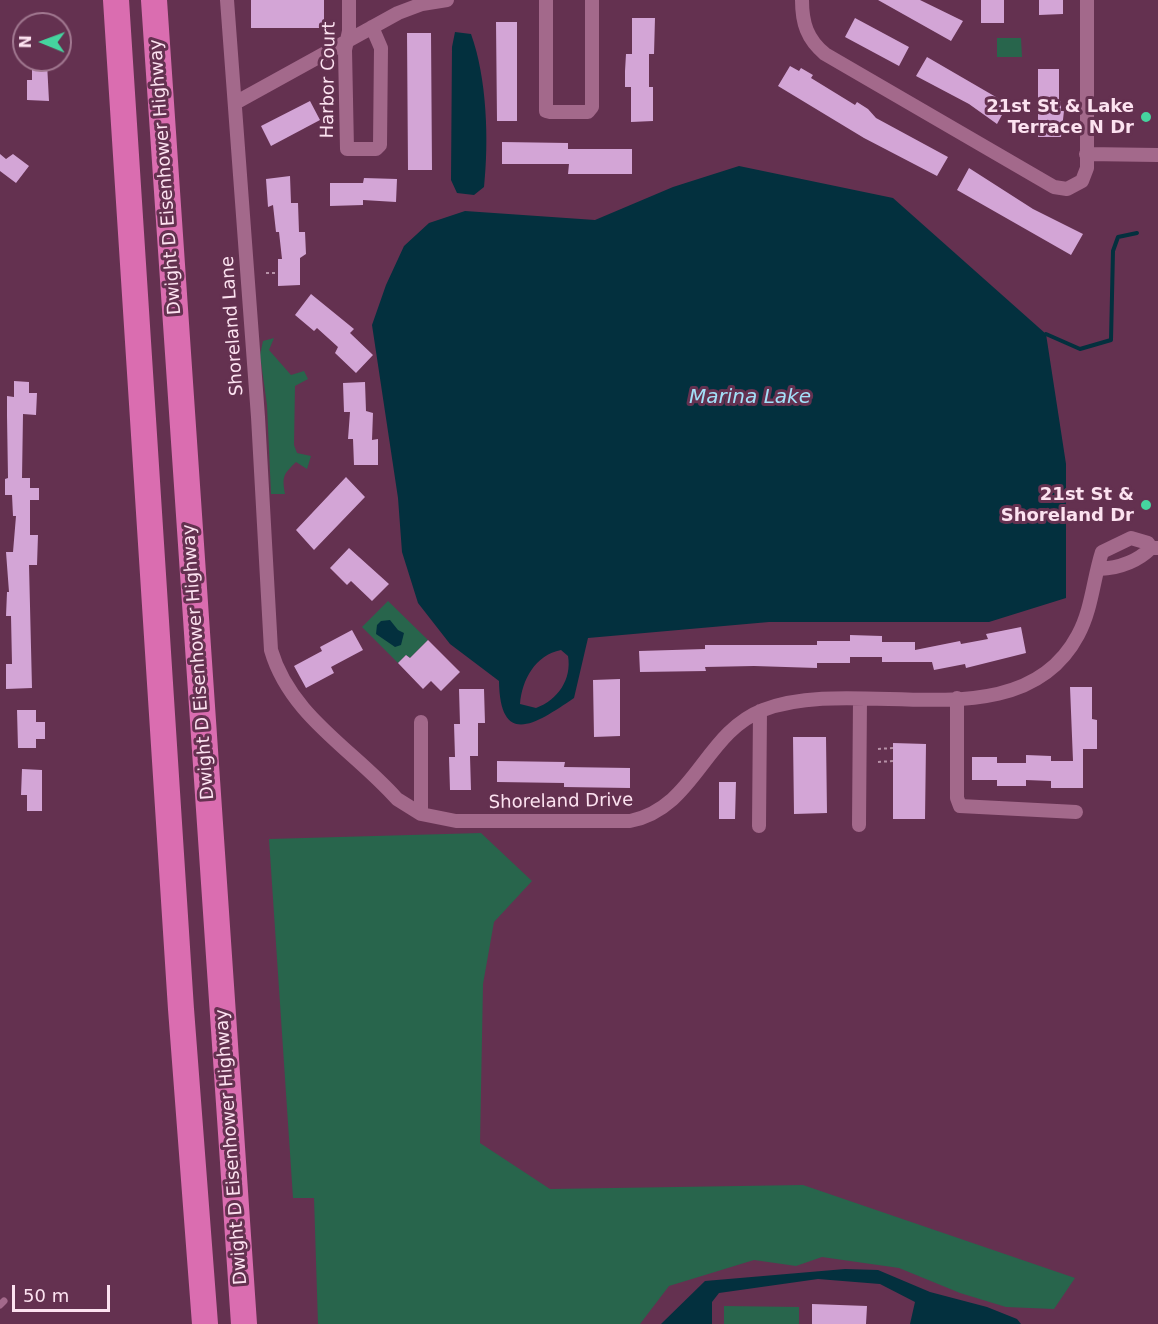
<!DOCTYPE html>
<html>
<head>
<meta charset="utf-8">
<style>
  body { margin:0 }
  #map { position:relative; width:1158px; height:1324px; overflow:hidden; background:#643150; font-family:"DejaVu Sans",sans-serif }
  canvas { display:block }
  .north { position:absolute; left:12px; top:12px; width:60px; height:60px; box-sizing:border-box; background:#643150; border:2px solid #a17890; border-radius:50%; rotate:271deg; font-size:16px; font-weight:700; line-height:24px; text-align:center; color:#fce2f0 }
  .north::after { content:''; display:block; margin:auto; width:21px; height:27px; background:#45d49f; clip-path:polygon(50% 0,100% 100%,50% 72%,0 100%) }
  .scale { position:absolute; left:12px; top:1285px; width:98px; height:27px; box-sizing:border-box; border:3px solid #fce2f0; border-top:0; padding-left:8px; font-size:18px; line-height:21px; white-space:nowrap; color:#fce2f0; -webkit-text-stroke:4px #643150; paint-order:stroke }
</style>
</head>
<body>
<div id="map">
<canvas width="1158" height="1324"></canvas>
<div class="north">N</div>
<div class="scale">50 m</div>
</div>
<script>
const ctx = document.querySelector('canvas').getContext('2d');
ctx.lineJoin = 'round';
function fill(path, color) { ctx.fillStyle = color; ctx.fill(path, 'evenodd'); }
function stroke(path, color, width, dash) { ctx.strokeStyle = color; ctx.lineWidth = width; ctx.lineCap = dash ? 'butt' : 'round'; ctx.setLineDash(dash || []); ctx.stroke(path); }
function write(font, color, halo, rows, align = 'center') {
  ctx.font = font + ' "DejaVu Sans",sans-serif'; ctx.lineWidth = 6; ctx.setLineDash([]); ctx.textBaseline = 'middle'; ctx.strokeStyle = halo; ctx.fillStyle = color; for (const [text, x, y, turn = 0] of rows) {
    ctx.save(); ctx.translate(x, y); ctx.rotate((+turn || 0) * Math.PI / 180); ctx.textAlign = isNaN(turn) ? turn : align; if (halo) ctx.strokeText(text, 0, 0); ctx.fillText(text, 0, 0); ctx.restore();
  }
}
fill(new Path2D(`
  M997 38H1021L1022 57H997Z
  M274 338 269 350 291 375 304 371 308 379 295 386 294 445 297 453 311 456 307 469 296 462C283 475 282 476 285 494H271L267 405 260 355 263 341Z
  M388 601 428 640 410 658 406 655 398 663 362 627Z
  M481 833 532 881 494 922 483 984 480 1143 550 1189 803 1185 1075 1278 1054 1309 1006 1307 960 1293 899 1268 822 1257 796 1266 754 1260 669 1286 640 1324H318L314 1198H293L269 839Z
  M724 1306 799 1307V1324H724Z`), '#28654c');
fill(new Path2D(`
  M455 32 471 34C487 78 489 141 484 187L474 195 457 193 451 180 452 47Z
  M739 166 893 198 1046 334 1066 464V598L989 622H769L588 638 574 698C537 723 500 749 499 681L450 644 418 603 402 552 398 498 372 325 386 285 404 246 429 223 465 211 595 220 673 187ZM561 650 568 656C572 679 558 700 536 708L520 704C522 680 535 655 561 650Z
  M390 620 398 630 404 633 401 645 395 647 376 634 377 625 381 621Z
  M845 1269 878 1270 930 1292 987 1307 1017 1319 1021 1324H910L915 1302 880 1284 818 1279 719 1293 712 1302V1324H661L705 1281Z`), '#03303e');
stroke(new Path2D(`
  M1046 334 1080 349 1111 340 1113 251 1118 237 1137 233`), '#03303e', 4);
fill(new Path2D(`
  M251 0H324V28H251Z
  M878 0H920L963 21 951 41Z
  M981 0H1004V23H981Z
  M1039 0H1063V14L1039 15Z
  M632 18H655L654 54H649V87H653V121L631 122V87H625V71L626 54H632Z
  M855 18 909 47 899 66 845 37Z
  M496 22H517V121H497Z
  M407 33H431L432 170H408Z
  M927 57 1008 104 997 124 969 104 916 76Z
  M32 63H47L49 101 27 100V80H32Z
  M790 66 799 71 801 68 813 75 811 78 855 105 857 102 868 109 876 118 948 157 937 176 864 138 778 86Z
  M1038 69H1059V101H1061V111H1064L1061 137H1038Z
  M310 101 320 120 271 146 261 126Z
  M502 142 568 143V149H632V174H568L569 164H502Z
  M0 154 6 159 13 154 29 166 16 183 0 171Z
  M969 168 1033 209 1083 234 1071 255 957 190Z
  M290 176 291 203H298L299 232H305L306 254 300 258V285L278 286V259H282L279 232H276L273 205 268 207 266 179Z
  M364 178 397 179 396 202 363 200V205L330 206V183H363Z
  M311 294 354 329 350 333 373 355 356 373 335 353 338 347 317 328 314 331 295 315Z
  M14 381 29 382V393H37L36 415 23 414 22 478H30V488H39V500H30V535H38L37 565H29L32 688 6 689V664H12L11 616H6L7 592H9L6 552H13L16 516H13L12 495H5V479L8 478 7 416V396L14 397Z
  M365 382 366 411 373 413 372 440 378 439V465H354L353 439H348L350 412H344L343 383Z
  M346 477 365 497 314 550 296 530Z
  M349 548 389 584 372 601 351 581 347 585 330 568Z
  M1021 627 1026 653 966 668 965 664 934 670 932 662H882V657H850V663H817V668L754 666 705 667 706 671 640 672 639 651 705 649V645H817V641H850V635L882 636V642H915V650L960 641 961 644 988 639 986 634Z
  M352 630 363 650 331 667 334 673 306 688 294 666 322 651 320 647Z
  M428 640 460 672 441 691 431 681 423 689 398 663 406 655 410 658Z
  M620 679V736L594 737 593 680Z
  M1070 687H1092V719L1097 720V749H1083V788H1051V781L1026 780V786H997V780H972V757H997V763H1026V755L1051 756V761H1073Z
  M459 689H484L485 723H478V756H470L471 790H450L449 757H455L454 724H460Z
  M17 710H36V722H45V739H36V748H18Z
  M793 737H826L827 813 794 814Z
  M893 743 926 744 925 819H893Z
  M497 761 565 762 564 767 630 768V788L564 787V783L497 782Z
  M22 769 42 770V811H27V795H21Z
  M719 782H736L735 819H719Z
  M812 1304 867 1306 866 1324H812Z`), '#d3a5d6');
stroke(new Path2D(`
  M266 273H278
  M878 749 893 748
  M878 762 893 761`), '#b691a7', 2, [3, 3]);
stroke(new Path2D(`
  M0 1305 4 1301`), '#a3698b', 7);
stroke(new Path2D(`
  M227 0 258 417 271 650C290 716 354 750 397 799L421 814 456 821H630C695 808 704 733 763 710 858 673 1020 745 1078 635 1092 609 1093 580 1102 552L1131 538 1148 543 1151 548H1158
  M349 0V31L345 50 347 149H376L380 145 381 48 372 27
  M546 0V111L550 112H588L592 107V0
  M802 0C802 23 807 39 825 54L1054 187 1067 189 1082 181 1087 168V0
  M235 103 398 13 422 4 447 0
  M1086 154 1158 155
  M1099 569C1118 568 1137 562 1151 548
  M957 698V798L960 806 1076 812
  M421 722V814
  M859 825 860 699
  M759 826 760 711`), '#a3698b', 14);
stroke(new Path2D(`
  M116 0 181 1009 205 1324
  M154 0 244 1324`), '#da6db0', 26);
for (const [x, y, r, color] of [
  [1146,117,6,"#45d49f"],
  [1146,505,6,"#45d49f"]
]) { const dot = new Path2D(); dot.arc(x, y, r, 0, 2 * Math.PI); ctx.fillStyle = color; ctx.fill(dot); stroke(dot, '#643150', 2); }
write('18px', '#fce2f0', '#643150', [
  ["Harbor Court",329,80,-89],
  ["Dwight D Eisenhower Highway",166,177,-94],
  ["Shoreland Lane",233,326,-94],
  ["Dwight D Eisenhower Highway",199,662,-94],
  ["Shoreland Drive",561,802,-1],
  ["Dwight D Eisenhower Highway",232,1147,-94]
]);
write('bold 18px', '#fce2f0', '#643150', [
  ["21st St & Lake",1134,107],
  ["Terrace N Dr",1134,128],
  ["21st St &",1134,495],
  ["Shoreland Dr",1134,516]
], 'right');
write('italic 20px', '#a3e0f8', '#643150', [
  ["Marina Lake",750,398]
]);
</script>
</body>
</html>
